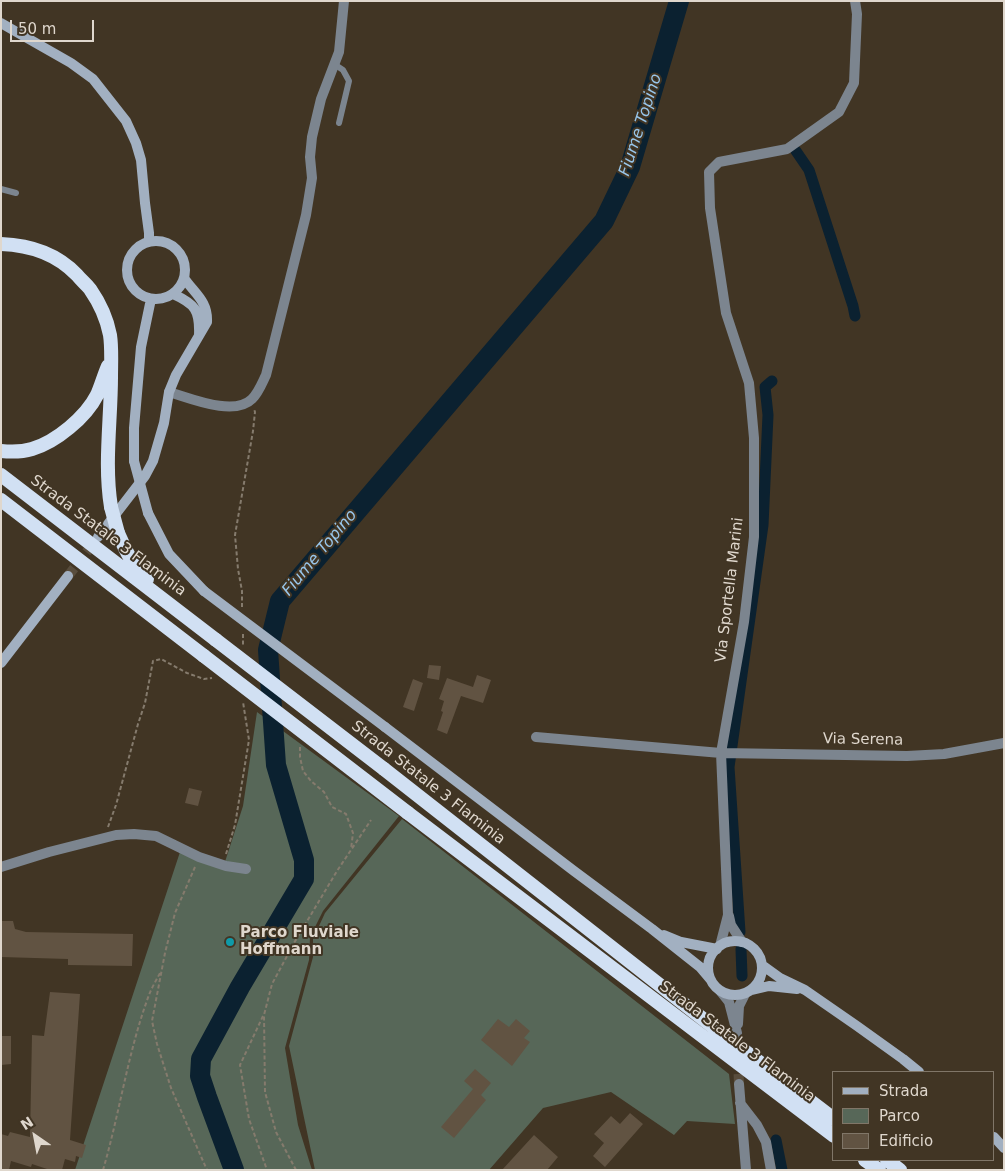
<!DOCTYPE html>
<html>
<head>
<meta charset="utf-8">
<style>
  body { margin:0 }
  #map { position:relative; width:1005px; height:1171px; overflow:hidden; background:#413524; font-family:"DejaVu Sans",sans-serif }
  canvas { display:block }
  .frame { position:absolute; inset:0; border:2px solid #dfd7cd; pointer-events:none }
  .legend { position:absolute; left:832px; top:1071px; width:162px; height:90px; box-sizing:border-box; background:#413524; border:1px solid #807668; margin:0; padding:6px 9px; list-style:none; font-size:15px; color:#dfd7cd }
  .legend li { display:flex; align-items:center; gap:10px; height:25px }
  .legend b { width:25px; border:1px solid #807668 }
  .north { position:absolute; left:10px; top:1111px; width:50px; height:50px; -webkit-text-stroke:4px #413524; paint-order:stroke; rotate:327deg; font-size:14px; font-weight:700; line-height:20px; text-align:center; color:#dfd7cd }
  .north::after { content:''; display:block; margin:auto; width:18px; height:22px; background:#dfd7cd; clip-path:polygon(50% 0,100% 100%,50% 72%,0 100%) }
  .scale { position:absolute; left:10px; top:20px; width:84px; height:22px; box-sizing:border-box; border:2px solid #dfd7cd; border-top:0; padding-left:6px; font-size:15px; line-height:18px; white-space:nowrap; color:#dfd7cd; -webkit-text-stroke:4px #413524; paint-order:stroke }
</style>
</head>
<body>
<div id="map">
<canvas width="1005" height="1171"></canvas>
<div class="frame"></div>
<ul class="legend">
<li><b style="height:6px;background:#a2b0c1"></b>Strada</li>
<li><b style="height:14px;background:#576758"></b>Parco</li>
<li><b style="height:14px;background:#615342"></b>Edificio</li>
</ul>
<div class="north">N</div>
<div class="scale">50 m</div>
</div>
<script>
const ctx = document.querySelector('canvas').getContext('2d');
ctx.lineJoin = 'round';
function fill(path, color) { ctx.fillStyle = color; ctx.fill(path, 'evenodd'); }
function stroke(path, color, width, dash) { ctx.strokeStyle = color; ctx.lineWidth = width; ctx.lineCap = dash ? 'butt' : 'round'; ctx.setLineDash(dash || []); ctx.stroke(path); }
function write(font, color, halo, rows, align = 'center') {
  ctx.font = font + ' "DejaVu Sans",sans-serif'; ctx.lineWidth = 4; ctx.setLineDash([]); ctx.textBaseline = 'middle'; ctx.strokeStyle = halo; ctx.fillStyle = color; for (const [text, x, y, turn = 0] of rows) {
    ctx.save(); ctx.translate(x, y); ctx.rotate((+turn || 0) * Math.PI / 180); ctx.textAlign = isNaN(turn) ? turn : align; if (halo) ctx.strokeText(text, 0, 0); ctx.fillText(text, 0, 0); ctx.restore();
  }
}
fill(new Path2D(`
  M257 712 399 816 323 911 310 937 309 960 285 1048 298 1125 312 1170H75L180 852 223 868 243 806Z
  M402 819 729 1074 735 1124 687 1121 674 1135 611 1092 543 1108 489 1170H315L289 1046 313 957V939L325 913Z`), '#576758');
stroke(new Path2D(`
  M796 151 809 170 853 306 855 316
  M740 932 729 767 763 525 768 415 765 387 772 381
  M741 949 742 976
  M776 1140 782 1170`), '#0b2130', 11);
stroke(new Path2D(`
  M234 1170 207 1097 200 1076 201 1059 240 987 304 879V860L276 765 268 650 280 601 604 221 630 167 679 1`), '#0b2130', 20);
fill(new Path2D(`
  M429 665 441 666 439 680 427 678Z
  M477 675 491 680 483 703 461 696 447 734 437 730 443 712 441 711 444 701 439 699 447 678 473 687Z
  M413 679 423 683 414 711 403 707Z
  M189 788 202 791 198 806 185 803Z
  M1 921H13L15 929 26 932 133 934 132 966 68 965V959L1 957Z
  M50 992 80 994 70 1140 86 1145 82 1158 76 1156 75 1162 65 1159 62 1170H50L32 1164 31 1167 11 1161 9 1170H1V1134L8 1136 10 1132 30 1137 32 1035 44 1036Z
  M498 1019 509 1027 516 1019 530 1031 524 1038 530 1042 512 1066 481 1040Z
  M1 1036H11V1064L1 1065Z
  M475 1069 491 1083 481 1095 486 1100 454 1138 441 1127 473 1089 464 1081Z
  M630 1113 643 1124 605 1167 593 1156 604 1143 594 1134 611 1116 620 1124Z
  M534 1135 558 1157 547 1170H502Z`), '#615342');
stroke(new Path2D(`
  M738 1059 739 1084`), '#594d3d', 10, [10, 5]);
stroke(new Path2D(`
  M68 576 95 541`), '#594d3d', 10, [10, 5]);
stroke(new Path2D(`
  M242 607V591L238 569 235 535 253 431 255 412 254 409
  M243 634V645
  M300 747V757L303 771 311 781 324 792 332 807 346 814 353 833 351 849
  M108 827 116 805 138 724 145 703 153 661 161 659 187 673 204 679 212 678
  M226 854 235 825 249 740 243 702
  M195 867 175 913 165 953 152 1021 157 1044 171 1088 207 1170
  M263 1016 240 1065 249 1119 267 1170
  M103 1170C120 1112 128 1051 149 995 152 987 157 979 161 971
  M296 1170 276 1132 265 1092 264 1015 272 984 294 943 337 871 371 820`), '#857b6d', 2, [4, 2.5]);
stroke(new Path2D(`
  M334 64 343 70 349 81 339 123
  M1 189 16 193`), '#7c858f', 6);
stroke(new Path2D(`
  M169 392C190 398 234 417 252 399 259 392 262 383 266 375L306 215 312 178 310 157 312 137 321 99 339 52 344 1
  M536 737 721 753 907 756 944 754 1004 743
  M1 867 49 852 116 835 134 834 156 836 199 857 226 866 246 869
  M729 916 731 925 742 942
  M720 946 728 915 721 753 744 622 754 537V438L749 383 726 313 710 208 709 172 719 162 787 149 839 112 854 83 857 14 855 1
  M721 992 729 1002 737 1033
  M738 1024 739 1006 745 994
  M739 1084 746 1170
  M740 1103 757 1125 766 1142 771 1170`), '#7c858f', 10);
stroke(new Path2D(`
  M1 23 71 63 93 79 126 121 136 143 141 160 145 203 149 233V242
  M127 270a29 29 0 1 1 58 0a29 29 0 1 1-58 0Z
  M173 294C195 304 200 310 199 335
  M134 461V428L141 347 151 299
  M148 513 169 554 204 591
  M98 537 145 476 153 461 164 423 169 392 176 375 207 322C208 301 195 294 184 278
  M1 663 68 576
  M385 727 574 871 652 929 700 967 711 980
  M664 935 681 942 717 949
  M708 968a27 27 0 1 1 54 0a27 27 0 1 1-54 0Z
  M762 965 780 978 805 990 857 1026 903 1059 919 1072
  M752 990 769 986 797 989
  M994 1137 1004 1148`), '#a2b0c1', 10);
stroke(new Path2D(`
  M1 244C30 245 57 254 77 275 81 280 86 284 90 289 99 302 107 319 110 335 112 348 111 363 111 377 111 420 104 464 111 507
  M1 451C11 452 22 452 32 449 56 442 86 417 97 395 101 386 104 375 108 366
  M1 475 216 640
  M1 500 204 656
  M118 533C126 551 132 565 147 579
  M384 769 712 1026 834 1119
  M408 813 834 1136
  M865 1160 879 1170
  M887 1160 900 1170`), '#d1e0f3', 14);
stroke(new Path2D(`
  M134 461 148 513
  M204 591 385 727`), '#a2b0c1', 10);
stroke(new Path2D(`
  M111 507 118 533
  M216 640 384 769
  M204 656 408 813`), '#d1e0f3', 14);
for (const [x, y, r, color] of [
  [230,942,5,"#0f9aa8"]
]) { const dot = new Path2D(); dot.arc(x, y, r, 0, 2 * Math.PI); ctx.fillStyle = color; ctx.fill(dot); stroke(dot, '#413524', 2); }
write('15px', '#dfd7cd', '#413524', [
  ["Strada Statale 3 Flaminia",108,536,37],
  ["Via Sportella Marini",730,590,-83],
  ["Via Serena",863,740,1],
  ["Strada Statale 3 Flaminia",428,783,38],
  ["Strada Statale 3 Flaminia",737,1042,37]
]);
write('bold 15px', '#dfd7cd', '#413524', [
  ["Parco Fluviale",240,933],
  ["Hoffmann",240,950]
], 'left');
write('italic 16px', '#98c6eb', '#413524', [
  ["Fiume Topino",641,125,-72],
  ["Fiume Topino",320,553,-50]
]);
</script>
</body>
</html>
